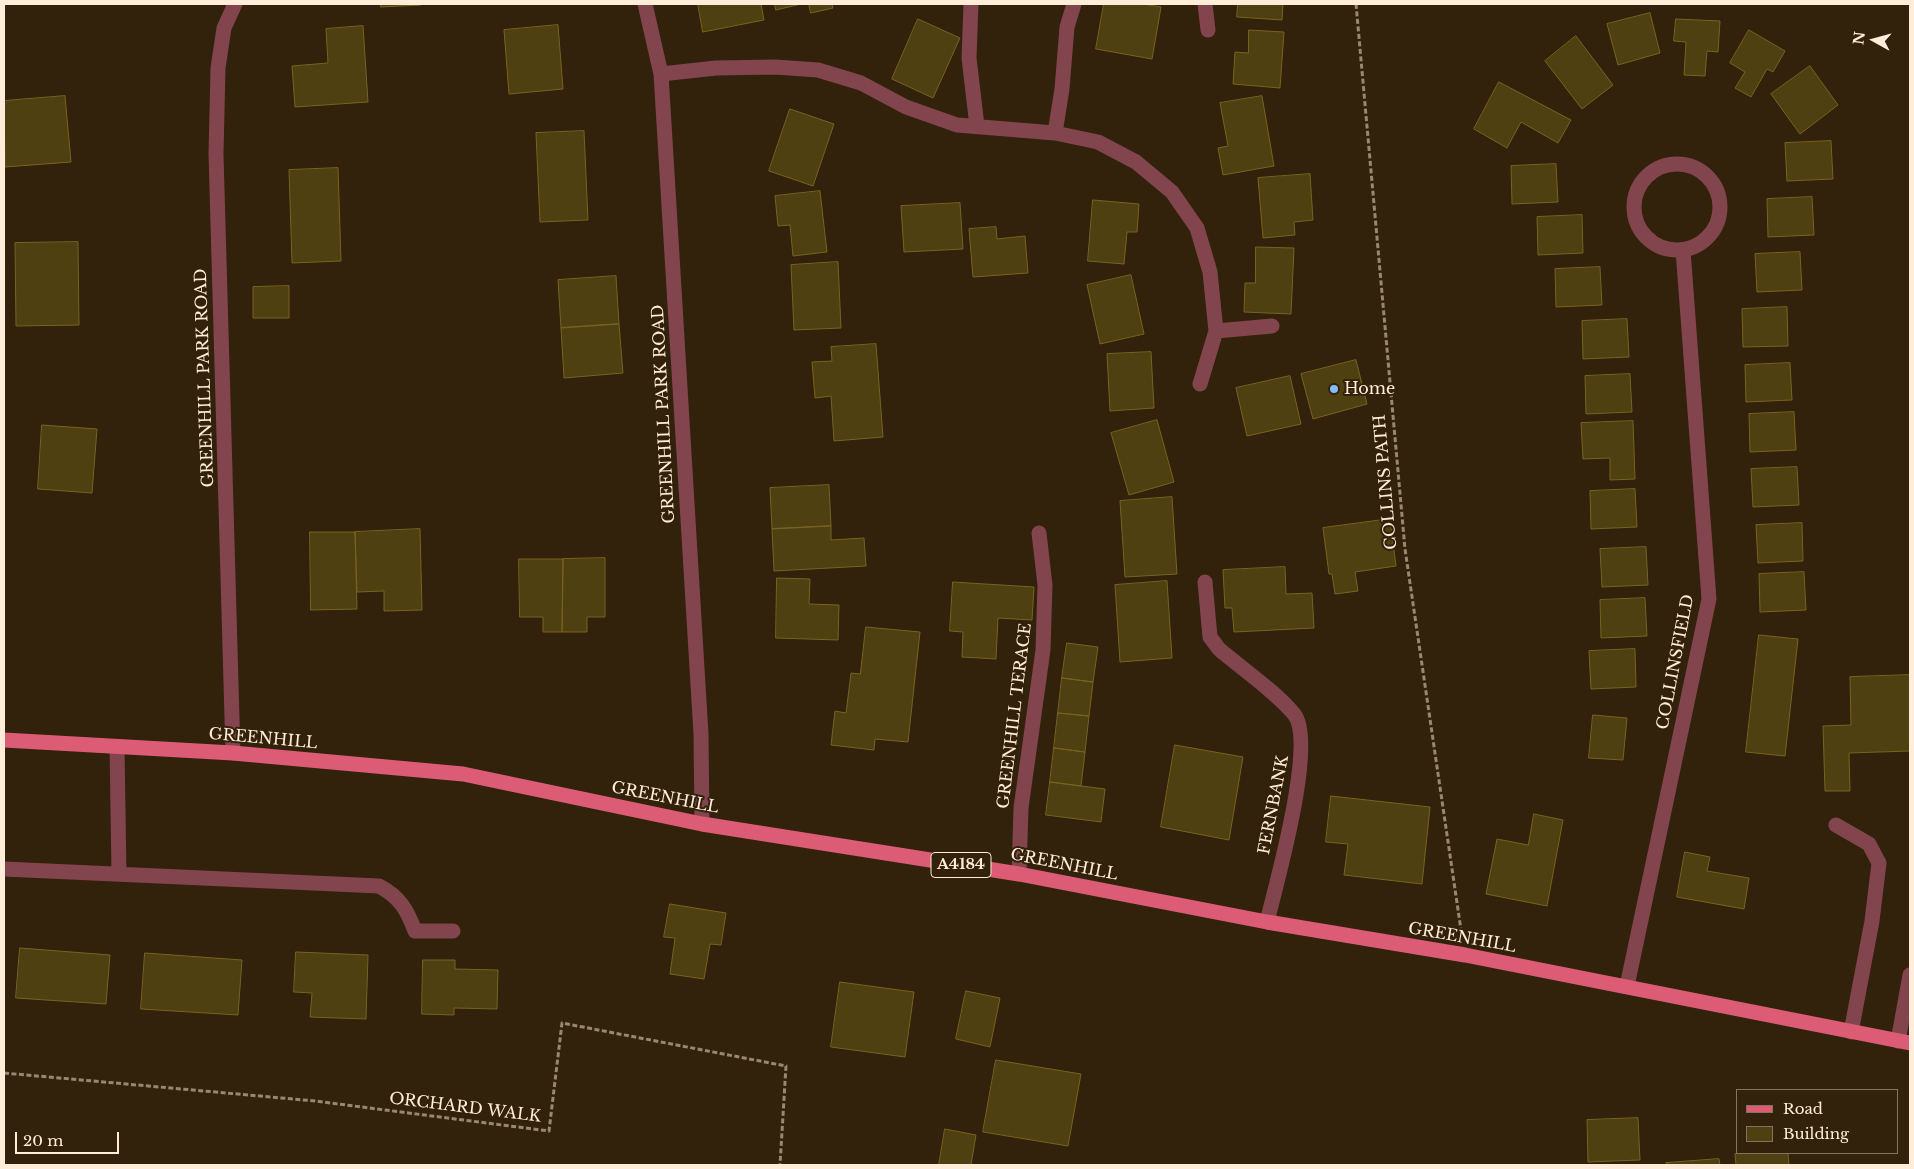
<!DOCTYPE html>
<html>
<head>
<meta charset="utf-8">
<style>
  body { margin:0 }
  #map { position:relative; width:1914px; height:1169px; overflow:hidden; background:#32210b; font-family:"Libre Baskerville",serif }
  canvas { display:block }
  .frame { position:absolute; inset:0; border:5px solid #ffedd9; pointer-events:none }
  .legend { position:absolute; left:1736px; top:1089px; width:162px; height:65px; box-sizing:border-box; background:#32210b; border:1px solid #84735d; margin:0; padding:6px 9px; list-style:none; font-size:15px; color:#ffedd9 }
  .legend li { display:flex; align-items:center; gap:10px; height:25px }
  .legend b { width:25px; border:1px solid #84735d }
  .north { position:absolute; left:1849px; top:15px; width:50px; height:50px; -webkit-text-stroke:4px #32210b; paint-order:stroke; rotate:277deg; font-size:14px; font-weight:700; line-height:20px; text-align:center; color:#ffedd9 }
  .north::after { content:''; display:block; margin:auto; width:18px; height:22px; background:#ffedd9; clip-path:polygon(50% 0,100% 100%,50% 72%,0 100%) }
  .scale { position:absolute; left:15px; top:1132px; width:104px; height:22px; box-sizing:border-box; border:2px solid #ffedd9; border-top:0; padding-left:6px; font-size:15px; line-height:18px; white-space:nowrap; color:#ffedd9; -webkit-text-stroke:4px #32210b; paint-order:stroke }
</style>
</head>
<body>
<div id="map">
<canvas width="1914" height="1169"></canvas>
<div class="frame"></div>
<ul class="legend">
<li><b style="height:6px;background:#dc5c75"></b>Road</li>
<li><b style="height:14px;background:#4f4012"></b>Building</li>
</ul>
<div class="north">N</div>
<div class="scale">20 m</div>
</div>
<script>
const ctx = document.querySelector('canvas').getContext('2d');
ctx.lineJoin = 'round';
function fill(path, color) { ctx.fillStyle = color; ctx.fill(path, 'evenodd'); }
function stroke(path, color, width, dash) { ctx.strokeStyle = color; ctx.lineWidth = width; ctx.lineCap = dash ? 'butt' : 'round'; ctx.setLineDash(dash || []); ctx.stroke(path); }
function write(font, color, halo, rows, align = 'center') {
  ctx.font = font + ' "Libre Baskerville",serif'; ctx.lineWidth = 4; ctx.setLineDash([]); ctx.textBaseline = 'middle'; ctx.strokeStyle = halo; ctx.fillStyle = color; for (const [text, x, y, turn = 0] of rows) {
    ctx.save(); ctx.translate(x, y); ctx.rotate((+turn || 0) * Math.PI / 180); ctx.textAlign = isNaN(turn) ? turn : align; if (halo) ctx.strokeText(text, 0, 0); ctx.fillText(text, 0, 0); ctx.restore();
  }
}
const building = new Path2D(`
  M381 4H421V5L381 7Z
  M698 4H761L764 20 703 32Z
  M775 4H801L776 10Z
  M809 4H832L833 8 811 13Z
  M1104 4H1143L1161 7 1152 59 1096 49Z
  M1238 4H1283L1282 20 1237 17Z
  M1650 13 1660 53 1618 65 1607 24Z
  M918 19 960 38 933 98 892 79Z
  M1676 19 1720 21 1718 52 1707 51 1705 76 1684 75 1686 42 1674 41Z
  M558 25 563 89 509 94 504 30Z
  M363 26 368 102 295 107 292 66 328 63 326 29Z
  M1249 30 1284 32 1280 88 1233 84 1235 52 1248 53Z
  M1749 30 1785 51 1773 72 1767 69 1751 97 1735 88 1745 72 1730 63Z
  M1576 36 1613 85 1582 109 1545 61Z
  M1810 66 1838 105 1800 134 1771 94Z
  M1499 82 1571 120 1558 143 1521 122 1507 148 1474 129Z
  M65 96 71 162 5 167 4 101Z
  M1262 96 1274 166 1223 175 1218 148 1228 146 1220 103Z
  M790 109 834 124 813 186 769 171Z
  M584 131 588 220 540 222 536 133Z
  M1831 141 1833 179 1787 181 1785 143Z
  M1556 164 1558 202 1512 204 1511 166Z
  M338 168 341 261 292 263 289 170Z
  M1310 174 1313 220 1294 222 1295 235 1263 238 1258 178Z
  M820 191 827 252 793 256 790 225 778 226 775 196Z
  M1812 197 1814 235 1768 237 1767 199Z
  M1093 200 1139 204 1137 232H1127L1124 264 1088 261Z
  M960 203 963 249 904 252 901 206Z
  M1582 215 1583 253 1538 255 1537 217Z
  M996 227 997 239 1025 236 1028 273 973 277 969 229Z
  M78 242 79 325 16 326 15 243Z
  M1256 247 1294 248 1291 314 1244 312 1245 283H1255Z
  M1800 252 1802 290 1757 292 1755 254Z
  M838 262 841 328 794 330 791 265Z
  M1600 267 1602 305 1556 307 1555 269Z
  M1131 275 1144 334 1100 344 1087 285Z
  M616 276 619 324 561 328 558 280Z
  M289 286V318H253V287Z
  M1787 307 1788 346 1743 347 1742 309Z
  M1627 319 1629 357 1583 359 1582 321Z
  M619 324 623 373 564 378 561 328Z
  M876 344 883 437 834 441 831 396 815 398 812 362 832 361 831 347Z
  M1151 352 1154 408 1110 411 1107 354Z
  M1356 360 1367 404 1313 419 1301 374Z
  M1790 363 1792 400 1746 402 1745 365Z
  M1630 374 1632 412 1586 414 1585 376Z
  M1290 376 1301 424 1247 436 1236 388Z
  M1794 412 1796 450 1750 452 1749 414Z
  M1157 420 1174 482 1129 495 1111 433Z
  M1633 421 1635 479 1610 480V458L1583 459 1581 423Z
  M42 425 97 429 92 493 38 489Z
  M1797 467 1799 505 1753 507 1751 469Z
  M829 485 831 526 772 529 770 488Z
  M1635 489 1637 527 1591 529 1590 491Z
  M1172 497 1177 574 1125 577 1120 501Z
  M1390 519 1396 566 1355 572 1358 591 1335 594 1332 574H1329L1323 528Z
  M1802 523 1803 561 1758 563 1756 525Z
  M831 526V540L864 538 866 566 774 571 772 529Z
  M420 529 422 610 384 611V591L357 592 355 532Z
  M310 532H355L357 609 311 610Z
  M1646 547 1648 585 1602 587 1600 549Z
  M605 558V617H587V632H562L563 559Z
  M519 559H563L562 632H543V617H520Z
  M1285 567 1286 594 1312 593 1314 628 1234 632 1232 608H1225L1223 570Z
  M1804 572 1806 610 1760 612 1759 574Z
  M777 578 810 579 809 604 839 605 838 640 776 638Z
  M1167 581 1172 658 1120 662 1115 585Z
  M953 582 1034 587 1032 620 998 618 996 659 962 657 963 632 950 631Z
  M1645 598 1647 636 1601 638 1600 600Z
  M866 627 920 632 908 742 875 739 874 750 831 745 835 711 846 713 851 673 860 674Z
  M1759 635 1798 639 1785 756 1746 752Z
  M1067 643 1098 647 1093 682 1062 678Z
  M1635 649 1636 687 1591 689 1589 651Z
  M1910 675V751L1849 753 1850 791H1825L1823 726 1851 725 1850 677Z
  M1062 678 1093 682 1089 716 1058 713Z
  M1058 713 1089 716 1085 752 1054 748Z
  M1593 715 1627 718 1623 760 1589 758Z
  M1175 745 1243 757 1229 840 1161 827Z
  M1054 748 1085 752 1081 786 1050 782Z
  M1050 782 1105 789 1101 822 1046 815Z
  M1331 796 1430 807 1422 884 1344 875 1348 844 1326 842Z
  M1534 814 1563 820 1547 906 1486 894 1497 839 1528 845Z
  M1685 852 1710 857 1707 871 1749 878 1744 909 1677 897Z
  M670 904 726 913 721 945 710 944 704 979 670 974 675 938 664 937Z
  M20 948 110 955 106 1004 16 998Z
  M296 952 368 955 366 1019 310 1017 312 993 294 992Z
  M145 953 242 960 238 1015 141 1009Z
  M423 960H455V969L498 970 497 1009 454 1008V1015L422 1014Z
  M840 982 914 992 905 1057 831 1047Z
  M966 991 1000 998 990 1047 956 1039Z
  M996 1060 1081 1074 1068 1146 983 1132Z
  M1638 1118 1640 1160 1588 1162 1587 1120Z
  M945 1129 976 1135 971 1165H939Z
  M1753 1153H1788L1789 1165H1736L1735 1154Z
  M1719 1159 1720 1165H1667L1666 1163Z`);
fill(building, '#4f4012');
stroke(building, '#786321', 1);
stroke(new Path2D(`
  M1356 4 1405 549 1461 930
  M4 1073 315 1101 549 1131 562 1023 786 1066 780 1165`), '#988772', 3, [5, 2.5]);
stroke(new Path2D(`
  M645 4 661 74 701 734 702 824
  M971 4 969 58 977 126
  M1205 4 1208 30
  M661 74 716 68 775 67 818 70 861 83 906 107 957 125 1055 133 1098 142 1136 162 1172 192 1197 228 1210 272 1216 331 1200 384
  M1055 133 1062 89 1067 27 1074 4
  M1634 207a43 43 0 1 1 86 0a43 43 0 1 1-86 0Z
  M1216 331 1272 326
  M1205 582 1210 637 1219 649C1241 668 1275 691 1294 714 1317 742 1276 884 1267 922
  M117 747 119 874
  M233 753 216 154 218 68 224 28 235 4
  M1836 825 1869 844 1879 863 1872 921 1851 1032
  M4 869 379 886C400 897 407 910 415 931H453
  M1019 874 1021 808 1043 650 1045 585 1039 533
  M1627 986 1709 599 1683 250
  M1898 1041 1910 975`), '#82444d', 15);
stroke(new Path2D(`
  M4 740 233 753 463 774 702 824 1019 874 1267 922 1465 955 1910 1043`), '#dc5c75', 15);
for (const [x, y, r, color] of [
  [1334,389,5,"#82bcfa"]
]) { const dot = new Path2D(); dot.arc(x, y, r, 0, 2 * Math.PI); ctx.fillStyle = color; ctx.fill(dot); stroke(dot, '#32210b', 2); }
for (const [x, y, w] of [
  [961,865,60]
]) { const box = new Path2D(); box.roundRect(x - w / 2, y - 12.5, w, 25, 4); ctx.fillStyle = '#32210b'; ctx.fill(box); stroke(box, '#ffedd9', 1); }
write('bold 15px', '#ffedd9', null, [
  ["A4184",961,865]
]);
write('16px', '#ffedd9', '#32210b', [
  ["GREENHILL PARK ROAD",205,378,-92],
  ["GREENHILL PARK ROAD",664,414,-93],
  ["COLLINS PATH",1386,482,-95],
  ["COLLINSFIELD",1676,662,-79],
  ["GREENHILL TERACE",1015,716,-83],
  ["GREENHILL",263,739,5],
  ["GREENHILL",665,798,11],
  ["FERNBANK",1274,805,-79],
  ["GREENHILL",1064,865,11],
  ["GREENHILL",1462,938,10],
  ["ORCHARD WALK",465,1108,7]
]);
write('16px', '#ffedd9', '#32210b', [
  ["Home",1344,389]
], 'left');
</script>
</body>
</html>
